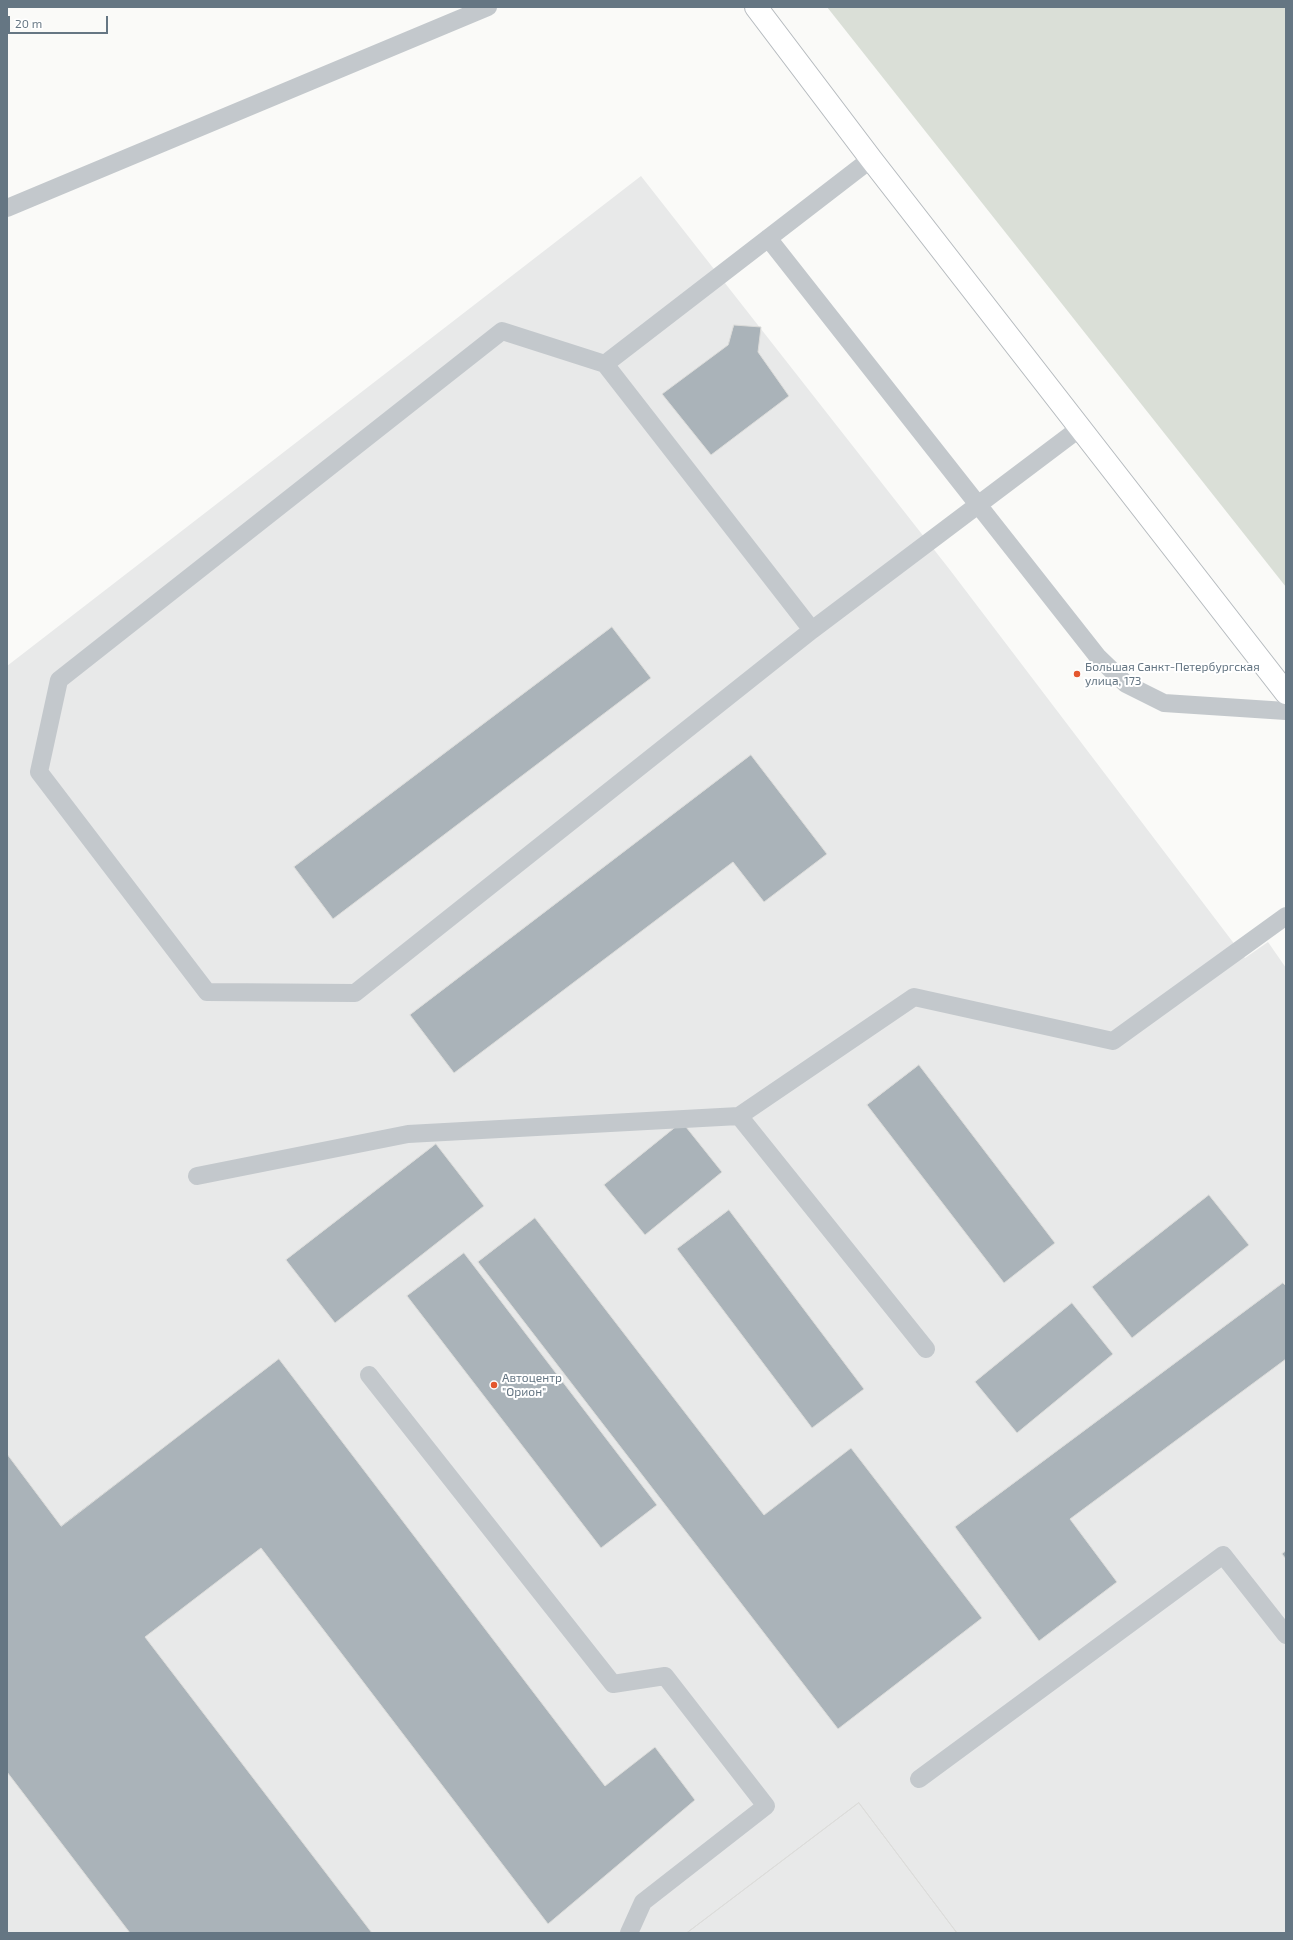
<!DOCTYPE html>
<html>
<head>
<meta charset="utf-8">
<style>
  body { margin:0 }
  #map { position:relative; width:1293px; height:1940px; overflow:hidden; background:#fafaf8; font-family:"Exo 2",sans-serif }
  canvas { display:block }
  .frame { position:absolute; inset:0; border:8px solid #657683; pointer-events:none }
  .scale { position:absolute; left:8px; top:16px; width:100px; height:18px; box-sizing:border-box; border:2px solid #657683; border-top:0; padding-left:5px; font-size:12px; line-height:14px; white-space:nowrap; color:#657683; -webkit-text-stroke:3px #fff; paint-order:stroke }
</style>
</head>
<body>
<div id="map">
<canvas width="1293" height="1940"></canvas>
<div class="frame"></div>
<div class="scale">20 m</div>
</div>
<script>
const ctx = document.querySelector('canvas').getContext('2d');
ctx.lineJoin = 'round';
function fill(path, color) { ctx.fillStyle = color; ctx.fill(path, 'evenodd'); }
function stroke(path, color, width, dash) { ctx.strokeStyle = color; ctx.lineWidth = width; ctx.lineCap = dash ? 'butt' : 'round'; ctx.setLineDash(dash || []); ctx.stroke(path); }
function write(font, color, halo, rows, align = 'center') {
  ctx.font = font + ' "Exo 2",sans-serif'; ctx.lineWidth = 4; ctx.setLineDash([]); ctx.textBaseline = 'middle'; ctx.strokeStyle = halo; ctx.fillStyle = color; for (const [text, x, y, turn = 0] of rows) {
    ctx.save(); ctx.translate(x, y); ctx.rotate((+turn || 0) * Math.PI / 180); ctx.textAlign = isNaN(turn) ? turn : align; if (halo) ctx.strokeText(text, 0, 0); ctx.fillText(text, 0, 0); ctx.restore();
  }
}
fill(new Path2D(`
  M641 176 950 570 1245 958 1268 942 1286 968V1933H7V666Z`), '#e8e9e9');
fill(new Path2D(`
  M827 7H1286V587Z`), '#dadfd7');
const building = new Path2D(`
  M734 325 761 327 758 352 789 396 711 455 662 394 728 345Z
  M612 627 651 678 333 919 294 867Z
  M751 755 827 854 764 902 733 862 454 1073 410 1015Z
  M919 1065 1055 1243 1004 1283 867 1105Z
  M682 1122 722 1172 645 1235 604 1185Z
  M436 1144 484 1206 335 1323 286 1260Z
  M1209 1195 1249 1245 1132 1338 1092 1287Z
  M729 1210 864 1389 812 1428 677 1249Z
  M535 1218 764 1515 851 1448 982 1618 838 1729 478 1262Z
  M464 1253 657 1505 601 1548 407 1296Z
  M1283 1283 1286 1286V1359L1070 1519 1117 1582 1039 1641 955 1527Z
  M1072 1303 1113 1354 1017 1433 975 1382Z
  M279 1359 605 1786 655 1747 695 1800 548 1924 261 1548 145 1637 372 1933H130L7 1772V1454L61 1526Z
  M1286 1551V1559L1282 1554Z
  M859 1803 957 1933H687Z
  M859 1803 957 1933H687Z`);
fill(building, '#aab3b9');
stroke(building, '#dcdcda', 1);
const primary = new Path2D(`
  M756 7 871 159 1286 693`);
stroke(primary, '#b5babe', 24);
stroke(new Path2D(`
  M7 208 488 7
  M768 238 1098 657 1126 684 1164 703 1286 711
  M605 364 871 159
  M812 630 605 364 502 331 59 680 39 772 207 992 355 993 812 630 1080 428
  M739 1116 926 1349
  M197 1176 408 1134 739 1116 914 997 1113 1041 1286 916
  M369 1375 613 1684 665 1676 766 1806 643 1902 629 1933
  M919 1779 1223 1555 1286 1635`), '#c3c8cc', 18);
stroke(primary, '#fff', 22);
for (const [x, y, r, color] of [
  [1077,674,4,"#e4572e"],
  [494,1385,4,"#e4572e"]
]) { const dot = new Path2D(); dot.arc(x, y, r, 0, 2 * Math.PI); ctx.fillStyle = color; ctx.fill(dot); stroke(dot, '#fff', 1.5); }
write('12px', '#657683', '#fff', [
  ["Большая Санкт-Петербургская",1085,667],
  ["улица, 173",1085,681],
  ["Автоцентр",502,1378],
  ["\"Орион\"",502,1392]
], 'left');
</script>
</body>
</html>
